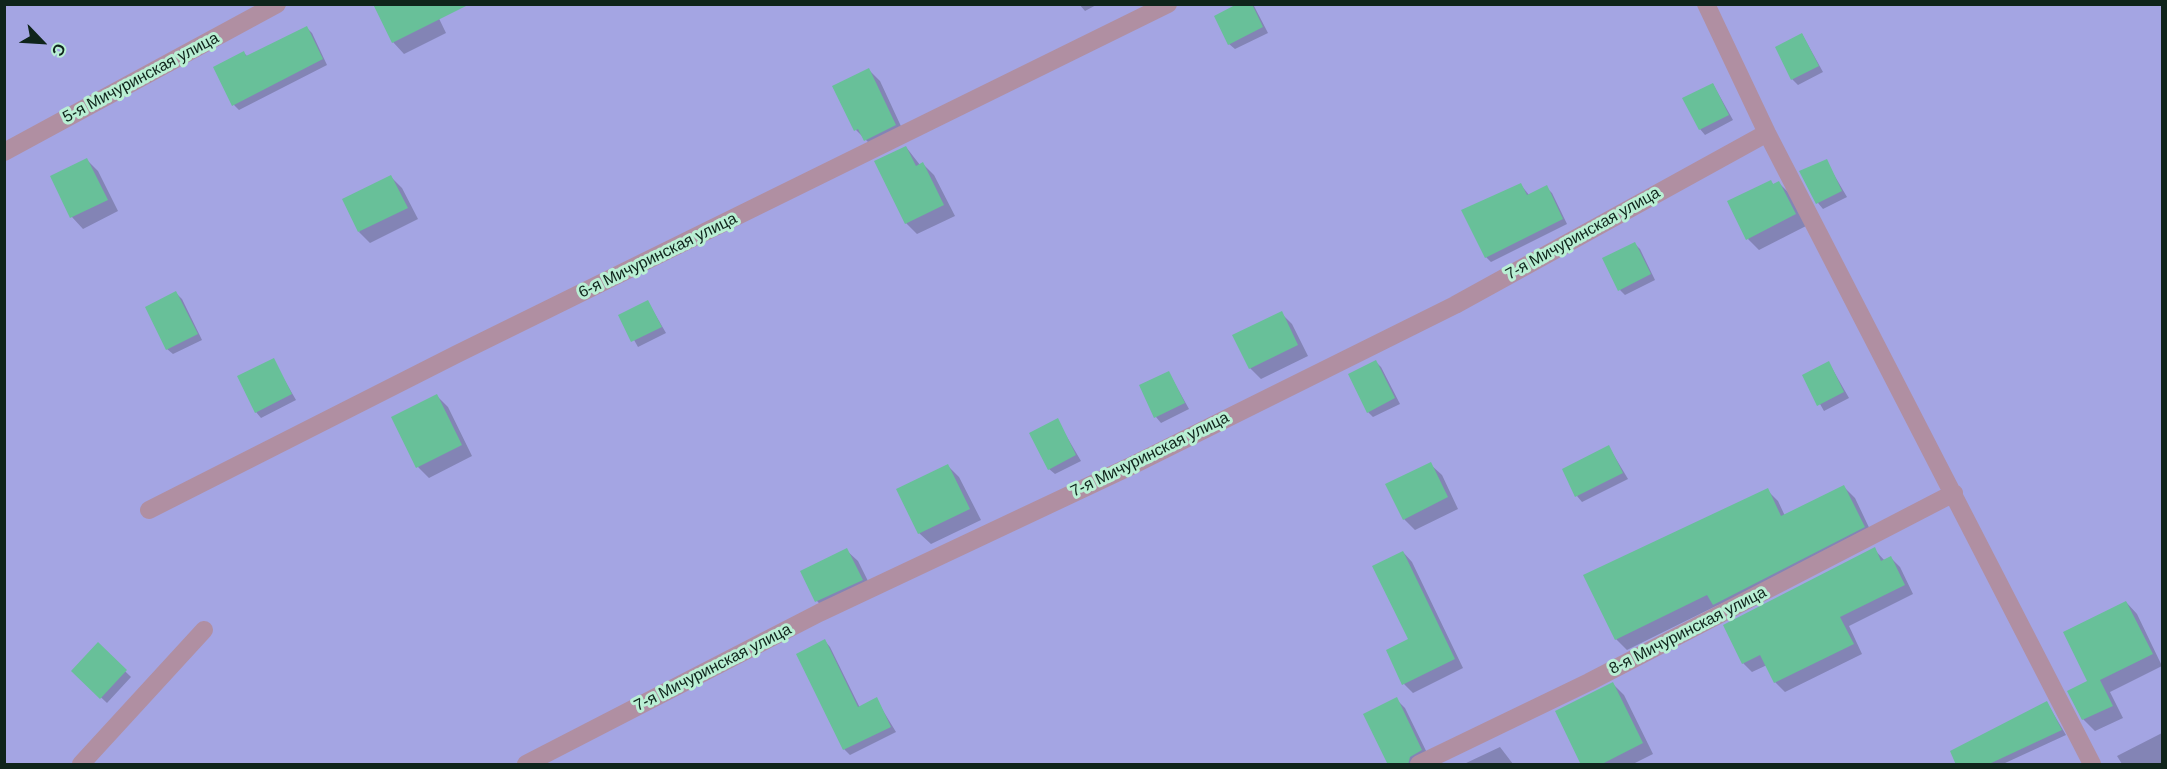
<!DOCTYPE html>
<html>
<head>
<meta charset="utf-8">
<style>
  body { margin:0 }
  #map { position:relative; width:2167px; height:769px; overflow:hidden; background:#ace2c8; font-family:Arial,sans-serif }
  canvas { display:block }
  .frame { position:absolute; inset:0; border:6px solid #0f241b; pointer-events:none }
  .north { position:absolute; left:12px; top:12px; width:60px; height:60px; -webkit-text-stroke:4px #b9efd4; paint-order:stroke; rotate:115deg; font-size:16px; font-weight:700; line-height:24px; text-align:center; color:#0f241b }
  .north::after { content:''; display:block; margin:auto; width:21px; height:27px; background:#0f241b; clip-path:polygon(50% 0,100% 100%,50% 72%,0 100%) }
</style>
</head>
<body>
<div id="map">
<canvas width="2167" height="769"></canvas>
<div class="frame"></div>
<div class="north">С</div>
</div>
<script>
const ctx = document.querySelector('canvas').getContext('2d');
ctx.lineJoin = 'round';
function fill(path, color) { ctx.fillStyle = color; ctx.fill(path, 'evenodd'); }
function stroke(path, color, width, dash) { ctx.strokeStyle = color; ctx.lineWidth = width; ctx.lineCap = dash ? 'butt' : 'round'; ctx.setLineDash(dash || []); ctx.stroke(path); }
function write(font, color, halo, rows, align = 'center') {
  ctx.font = font + ' Arial,sans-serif'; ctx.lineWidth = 6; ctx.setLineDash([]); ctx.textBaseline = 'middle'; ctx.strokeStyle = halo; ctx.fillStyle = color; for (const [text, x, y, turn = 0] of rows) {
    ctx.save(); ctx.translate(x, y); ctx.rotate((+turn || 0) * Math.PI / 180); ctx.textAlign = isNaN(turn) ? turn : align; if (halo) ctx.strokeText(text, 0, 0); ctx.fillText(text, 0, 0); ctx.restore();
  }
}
fill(new Path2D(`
  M5 5H2162V764H5Z`), '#a4a5e3');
fill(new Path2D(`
  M432 4 446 33 404 54 393 42Z
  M1079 4H1098L1085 11Z
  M1240 4 1254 6 1268 33 1235 49 1229 44Z
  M307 28 312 33 327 65 239 110 234 105 244 53 248 57Z
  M1802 34 1823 72 1798 85 1792 79Z
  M869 70 880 81 906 137 877 151 856 130 834 87Z
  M1713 84 1733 120 1705 135 1700 129Z
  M906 147 920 165 923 164 934 175 955 216 917 234 906 223Z
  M87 160 98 171 118 211 83 229 72 217 52 177Z
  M1826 161 1847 197 1823 209 1818 203Z
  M391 177 402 188 418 219 370 243 359 232Z
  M1771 182 1774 185 1779 183 1790 194 1806 226 1759 250 1748 239Z
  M1521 185 1529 195 1546 187 1552 193 1567 224 1491 262 1486 257Z
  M1635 244 1640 249 1655 280 1625 295 1620 290Z
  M176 293 182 299 202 340 173 354 167 349Z
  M648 302 666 333 638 347 620 315Z
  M1281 313 1292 324 1308 356 1261 379 1250 368Z
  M273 360 296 400 261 418 256 412Z
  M1376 362 1381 367 1400 404 1373 417 1368 412Z
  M1829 363 1849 398 1824 411 1804 376Z
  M1169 373 1189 409 1161 423 1156 417Z
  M437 396 448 407 472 456 429 478 418 467Z
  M1057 420 1081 461 1055 474 1049 469Z
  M1609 447 1628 479 1582 502 1577 496Z
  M1430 464 1442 475 1458 509 1415 530 1404 519Z
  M948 466 959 477 981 520 931 544 919 533Z
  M1844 487 1855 498 1874 538 1716 606 1627 650 1616 639 1767 490 1778 501 1785 516Z
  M1874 549 1885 561 1891 558 1900 567 1913 594 1849 626 1862 654 1785 692 1775 682 1767 665 1752 672 1743 663Z
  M846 550 858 561 873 591 828 613 817 601 802 572Z
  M1403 552 1412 562 1463 668 1413 693 1404 684 1410 640Z
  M2126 602 2137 614 2162 666 2110 692 2123 718 2095 731 2083 719 2089 682Z
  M825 641 830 647 860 708 876 699 896 732 850 755 844 749Z
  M98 645 131 677 107 703 73 671Z
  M1613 684 1624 695 1653 754 1633 764H1583Z
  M1396 699 1405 708 1430 759 1422 764H1390Z
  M2047 703 2066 735 2003 764H1958Z
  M2162 733V764H2122L2117 756Z
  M1500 747 1513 764H1464Z`), '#0003');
fill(new Path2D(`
  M373 4H470L392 43Z
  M1237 4H1252L1263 27 1228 45 1214 16Z
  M307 26 323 59 232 106 213 67 244 51 246 56Z
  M1802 33 1819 66 1791 80 1775 47Z
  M869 68 896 125 864 141 858 129 854 131 832 86Z
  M1713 83 1729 115 1699 130 1682 98Z
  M906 146 916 166 923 162 944 205 905 224 874 161Z
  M87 158 108 200 70 218 50 176Z
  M1827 159 1842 191 1816 204 1799 171Z
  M391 175 408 208 358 232 342 199Z
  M1771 180 1773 184 1779 181 1796 214 1746 240 1727 201Z
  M1521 183 1527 195 1547 185 1563 219 1485 258 1461 210Z
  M1635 242 1651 274 1618 291 1602 258Z
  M176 291 198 334 166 350 145 307Z
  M648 300 662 327 631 342 618 315Z
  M1282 311 1298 345 1249 369 1232 335Z
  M274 358 292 394 255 413 237 376Z
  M1376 360 1395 398 1367 413 1348 374Z
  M1829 361 1844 392 1817 406 1802 375Z
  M1169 371 1185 403 1154 418 1139 385Z
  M437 394 462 445 416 468 391 417Z
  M1058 418 1076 455 1048 470 1029 433Z
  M1609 445 1623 473 1575 497 1562 469Z
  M1431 462 1448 497 1403 520 1385 484Z
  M948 464 970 509 918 534 896 489Z
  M1844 485 1865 527 1713 605 1707 595 1615 640 1583 575 1768 488 1781 516Z
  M1875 547 1881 561 1891 556 1905 585 1840 617 1854 644 1774 683 1760 655 1742 664 1723 625Z
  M847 548 863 580 815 602 800 571Z
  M1403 551 1455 659 1402 685 1386 650 1408 639 1372 566Z
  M2126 601 2153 654 2100 680 2113 706 2082 720 2067 691 2087 681 2063 632Z
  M825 639 858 707 877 697 891 727 843 750 796 654Z
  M98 642 127 670 100 699 71 671Z
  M1613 682 1643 743 1600 765H1581L1555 711Z
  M1397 697 1422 750 1410 757 1408 765H1388L1363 714Z
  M2047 701 2062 730 1987 765H1956L1950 751Z`), '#68c099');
stroke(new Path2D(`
  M1706 4 1767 133 2092 764
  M4 152 277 4
  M149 510 457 354 1168 4
  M81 764 204 630
  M526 764 819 613 1131 466 1455 305 1767 133
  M1419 764 1589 682 1954 493`), '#b08fa2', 18);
write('16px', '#0f241b', '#b9efd4', [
  ["5-я Мичуринская улица",141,78,-28],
  ["7-я Мичуринская улица",1583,234,-29],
  ["6-я Мичуринская улица",658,256,-26],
  ["7-я Мичуринская улица",1150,455,-26],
  ["8-я Мичуринская улица",1688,631,-27],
  ["7-я Мичуринская улица",713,668,-27]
]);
</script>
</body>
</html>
